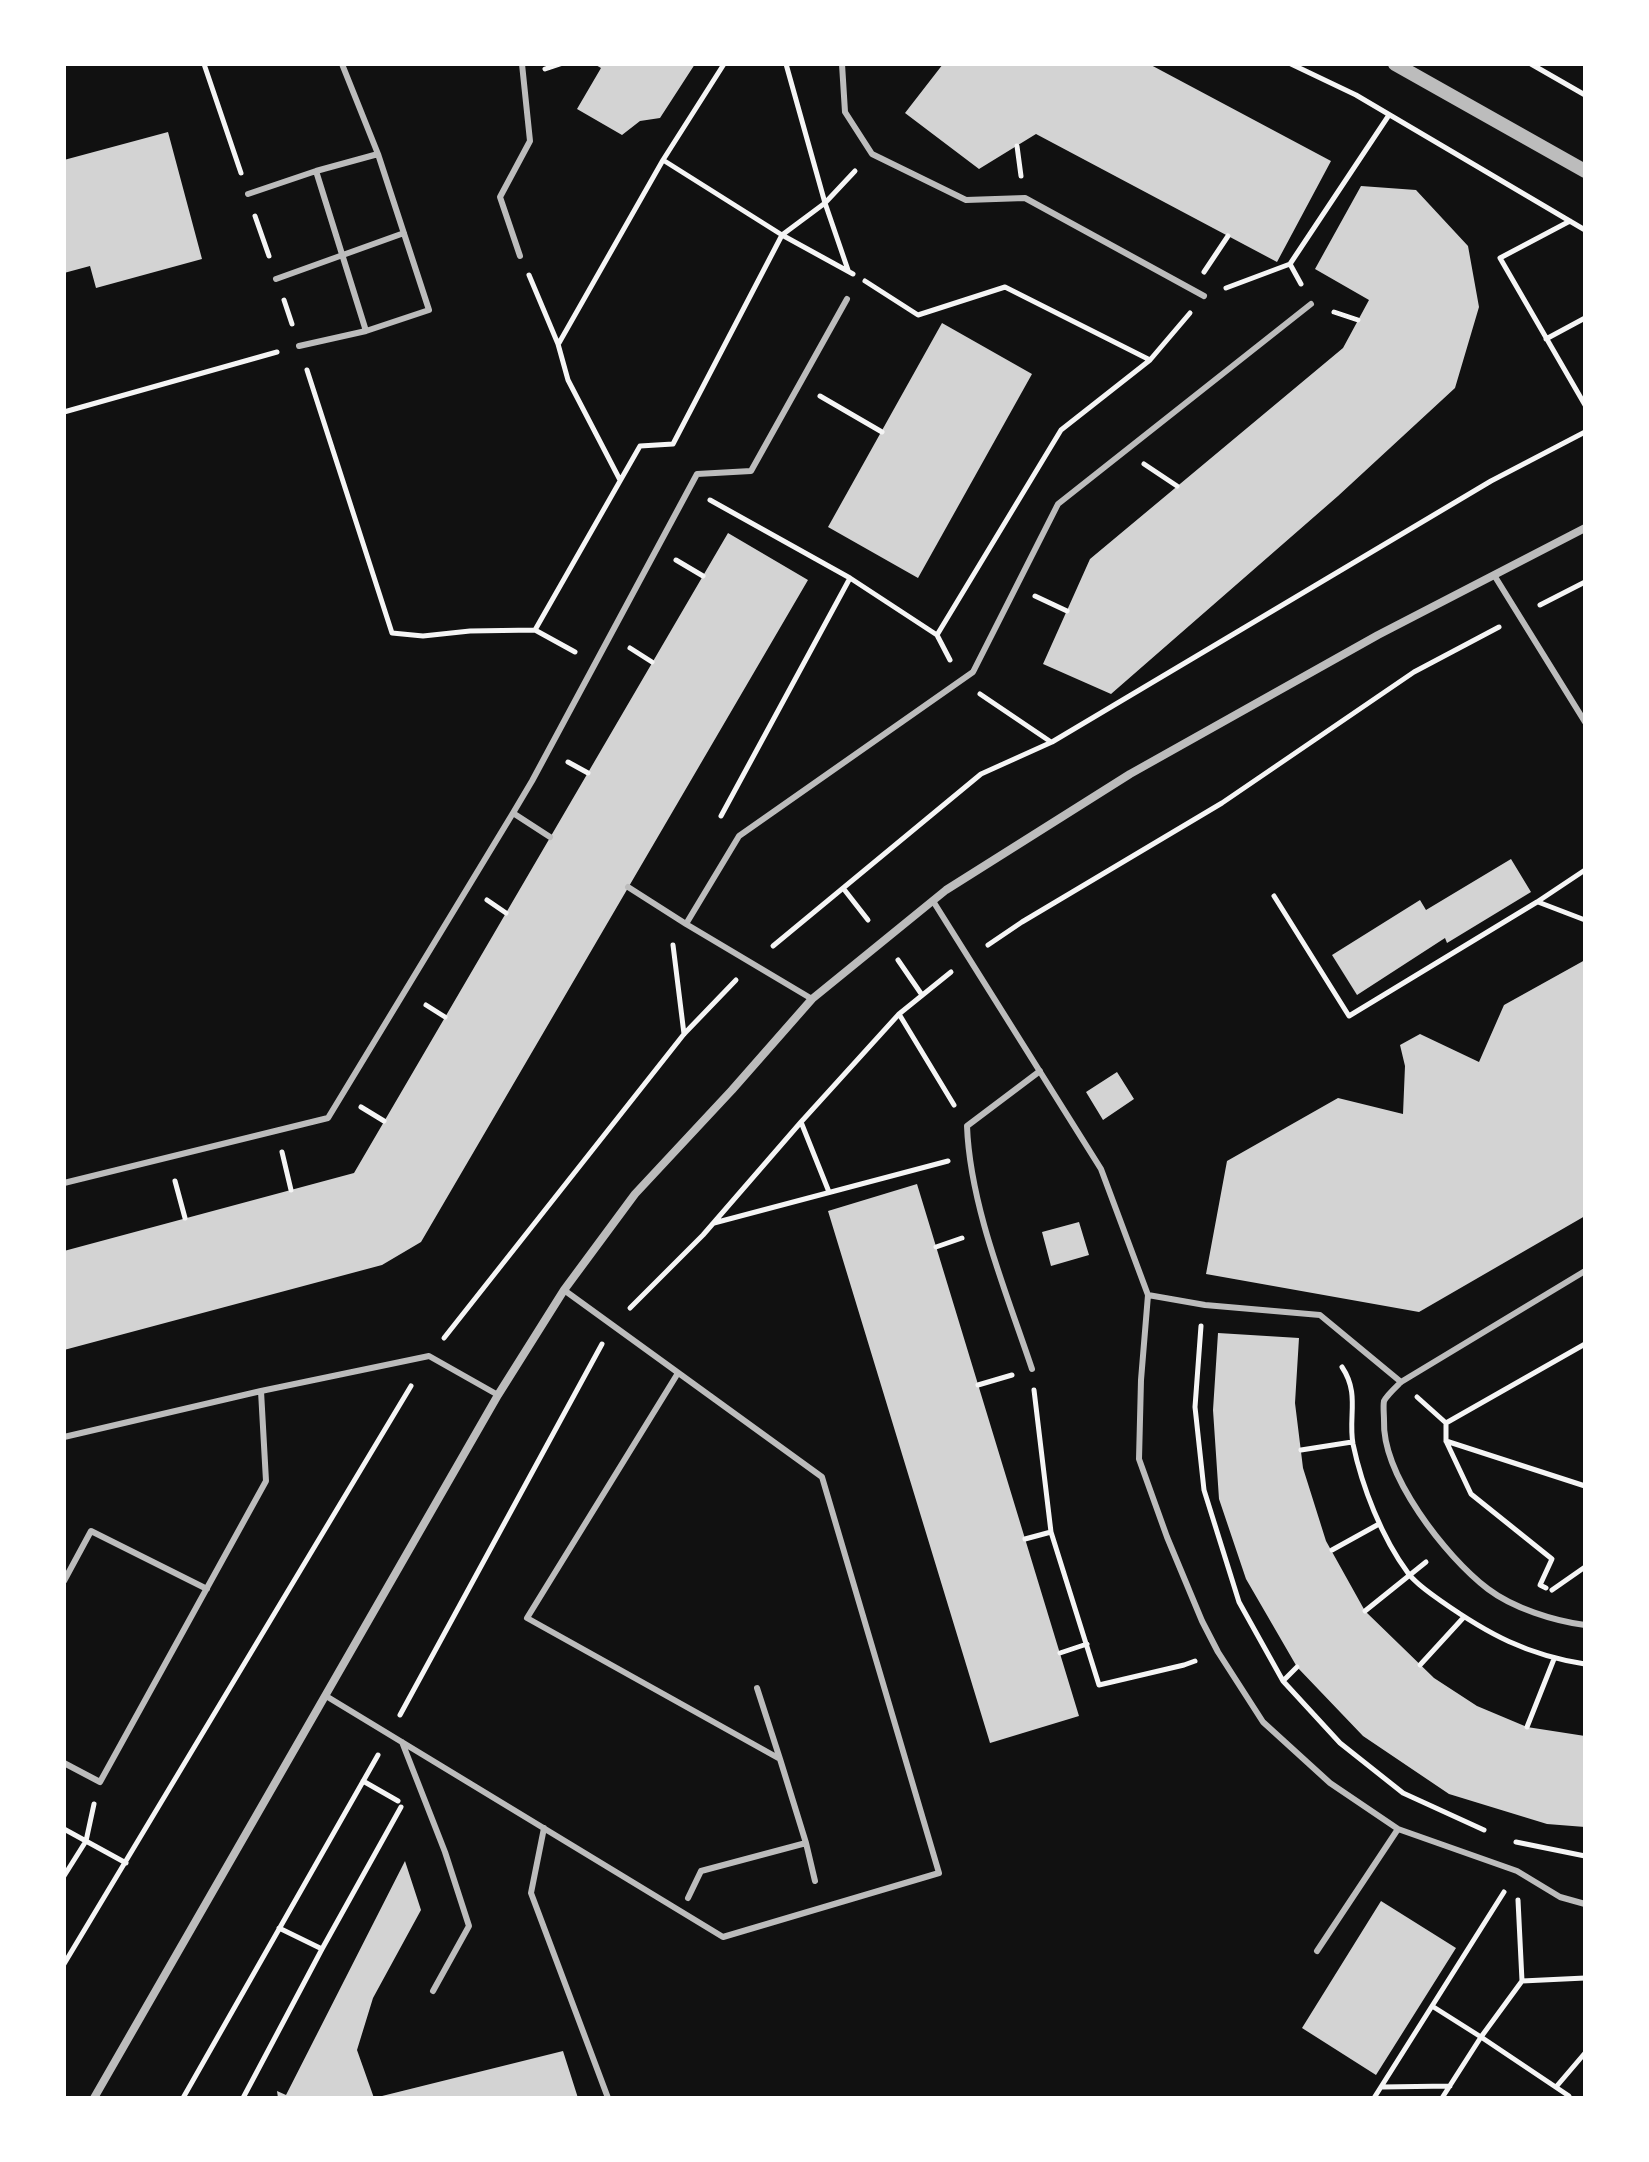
<!DOCTYPE html>
<html>
<head>
<meta charset="utf-8">
<style>
  body { margin:0 }
  #map { position:relative; width:1649px; height:2162px; overflow:hidden; background:#111; font-family:"Fira Sans Condensed",sans-serif }
  canvas { display:block }
  .frame { position:absolute; inset:0; border:66px solid #fff; pointer-events:none }
</style>
</head>
<body>
<div id="map">
<canvas width="1649" height="2162"></canvas>
<div class="frame"></div>
</div>
<script>
const ctx = document.querySelector('canvas').getContext('2d');
ctx.lineJoin = 'round';
function fill(path, color) { ctx.fillStyle = color; ctx.fill(path, 'evenodd'); }
function stroke(path, color, width, dash) { ctx.strokeStyle = color; ctx.lineWidth = width; ctx.lineCap = dash ? 'butt' : 'round'; ctx.setLineDash(dash || []); ctx.stroke(path); }
fill(new Path2D(`
  M594 64H695L660 118 640 121 622 135 577 109 601 68Z
  M943 64H1149L1331 161 1277 262 1036 134 979 169 905 113Z
  M168 132 202 259 96 288 90 266 64 273V160Z
  M1361 186 1416 190 1468 246 1479 307 1455 388 1338 496 1111 694 1043 664 1090 559 1343 348 1369 300 1315 269Z
  M942 323 1032 374 918 578 828 527Z
  M728 533 808 580 421 1242 382 1265 64 1350V1251L354 1173Z
  M1511 859 1531 892 1447 943 1445 938 1357 995 1332 955 1420 900 1426 910Z
  M1585 960V1216L1419 1312 1206 1274 1227 1161 1338 1098 1403 1114 1405 1066 1400 1045 1420 1034 1479 1062 1504 1005Z
  M1117 1072 1134 1099 1103 1120 1086 1092Z
  M917 1184 1079 1716 990 1743 828 1211Z
  M1079 1222 1089 1255 1051 1266 1042 1232Z
  M1218 1333 1299 1338 1295 1403 1303 1468 1326 1541 1365 1611 1434 1678 1477 1706 1527 1727 1585 1736V1827L1547 1824 1449 1794 1363 1736 1297 1667 1246 1579 1219 1499 1213 1410Z
  M405 1861 421 1910 373 1998 357 2050 374 2098H278L277 2091 286 2095Z
  M1381 1901 1456 1948 1376 2075 1302 2028Z
  M563 2051 578 2098H379L378 2097Z`), '#d3d3d3');
stroke(new Path2D(`
  M204 64 241 173
  M724 64 663 160 782 235 853 274
  M786 64 825 203 848 270
  M1291 64 1356 95 1585 230
  M1531 64 1585 95
  M545 69 560 64
  M1017 146 1021 176
  M255 216 269 256
  M1570 221 1500 258 1585 405
  M1290 264 1301 284
  M1204 272 1228 236
  M529 275 558 344 568 380 620 480
  M865 281 918 315 1005 287 1150 360
  M1226 288 1290 264 1389 115
  M284 300 292 324
  M1334 312 1358 320
  M1546 339 1585 318
  M559 343 663 160
  M307 370 392 633 423 636 470 631 535 630 575 652
  M820 396 882 432
  M64 412 277 352
  M1144 464 1177 486
  M710 500 850 578 937 635 1061 430 1150 360 1190 313
  M676 560 703 576
  M1035 596 1067 611
  M1540 605 1585 582
  M535 630 640 446 673 444 782 235 825 203 855 171
  M937 635 950 660
  M630 648 652 662
  M980 694 1051 742
  M568 762 588 773
  M721 816 850 578
  M843 888 868 920
  M1274 896 1349 1016 1537 902 1585 870
  M487 900 506 913
  M1538 902 1585 920
  M673 945 684 1034
  M988 945 1022 922 1222 803 1414 672 1499 627
  M773 946 981 774 1052 742 1491 481 1585 432
  M898 960 922 995
  M426 1005 445 1017
  M899 1014 954 1105
  M361 1107 384 1121
  M801 1122 829 1192
  M282 1152 291 1190
  M175 1181 185 1218
  M714 1223 948 1161
  M936 1247 962 1238
  M630 1308 703 1235 801 1122 899 1014 951 972
  M1201 1326 1195 1407 1204 1490 1239 1602 1283 1681 1340 1743 1403 1793 1484 1830
  M444 1338 684 1034 736 980
  M1342 1367C1360 1394 1348 1416 1353 1444 1362 1487 1382 1538 1408 1573 1416 1584 1430 1593 1441 1601 1488 1634 1527 1655 1585 1664
  M978 1385 1012 1375
  M1034 1390 1051 1532 1099 1685 1184 1665 1195 1661
  M1417 1397 1446 1423V1441L1471 1494 1552 1559 1540 1585 1546 1588
  M1446 1423 1585 1344
  M1446 1441 1585 1486
  M1301 1450 1352 1442
  M1025 1539 1051 1532
  M1332 1550 1379 1524
  M1552 1590 1585 1567
  M1365 1611 1426 1562
  M1060 1653 1087 1644
  M1420 1665 1464 1617
  M1283 1681 1297 1667
  M400 1715 602 1344
  M1527 1727 1554 1659
  M363 1781 398 1801
  M64 1829 126 1863
  M1516 1842 1585 1856
  M64 1876 86 1841 94 1804
  M279 1928 322 1949
  M64 1964 411 1386
  M1522 1981 1585 1978
  M1432 2006 1481 2037 1522 1981 1518 1900
  M1382 2087 1450 2086
  M1556 2087 1585 2053
  M183 2098 378 1755
  M243 2098 322 1949 401 1807
  M1374 2098 1504 1892
  M1442 2098 1481 2037 1569 2096 1568 2098`), '#f5f5f5', 5);
stroke(new Path2D(`
  M842 64 845 112 872 154 966 200 1025 198 1204 296
  M248 194 316 171
  M520 256 500 197 530 141 522 64
  M276 279 404 233
  M366 331 316 171 378 154
  M299 346 366 331 429 310 378 154 342 64
  M1494 575 1585 722
  M550 837 513 813 532 781 697 474 751 471 847 299
  M628 887 686 924
  M933 901 1101 1169 1148 1295 1141 1380 1139 1459 1167 1537 1202 1621 1218 1652 1263 1722 1330 1783 1398 1829 1517 1871 1560 1897 1585 1904
  M812 999 686 924 739 836 973 672 1058 504 1311 304
  M64 1183 328 1118 513 813
  M1585 1271 1401 1382C1396 1387 1387 1395 1384 1401 1383 1406 1384 1415 1384 1420 1382 1475 1445 1556 1488 1589 1513 1608 1554 1621 1585 1625
  M1148 1295 1205 1305 1320 1315 1401 1382
  M1032 1369C1007 1294 970 1206 967 1126L1040 1071
  M678 1373 527 1618 780 1759 806 1843 701 1871 688 1898
  M64 1437 261 1391 429 1356 498 1395
  M64 1581 91 1531 207 1589
  M757 1688 780 1759
  M326 1696 723 1937 939 1873 822 1477 564 1290
  M402 1742 445 1852 469 1926 433 1991
  M64 1763 100 1782 266 1481 261 1391
  M544 1828 531 1893 608 2098
  M806 1843 815 1881
  M1317 1951 1398 1829`), '#bcbcbc', 6);
stroke(new Path2D(`
  M94 2098 498 1395 564 1290 635 1194 732 1090 812 999 946 890 1130 774 1378 635 1585 528`), '#bcbcbc', 8);
stroke(new Path2D(`
  M1395 64 1585 171`), '#bcbcbc', 14);
</script>
</body>
</html>
